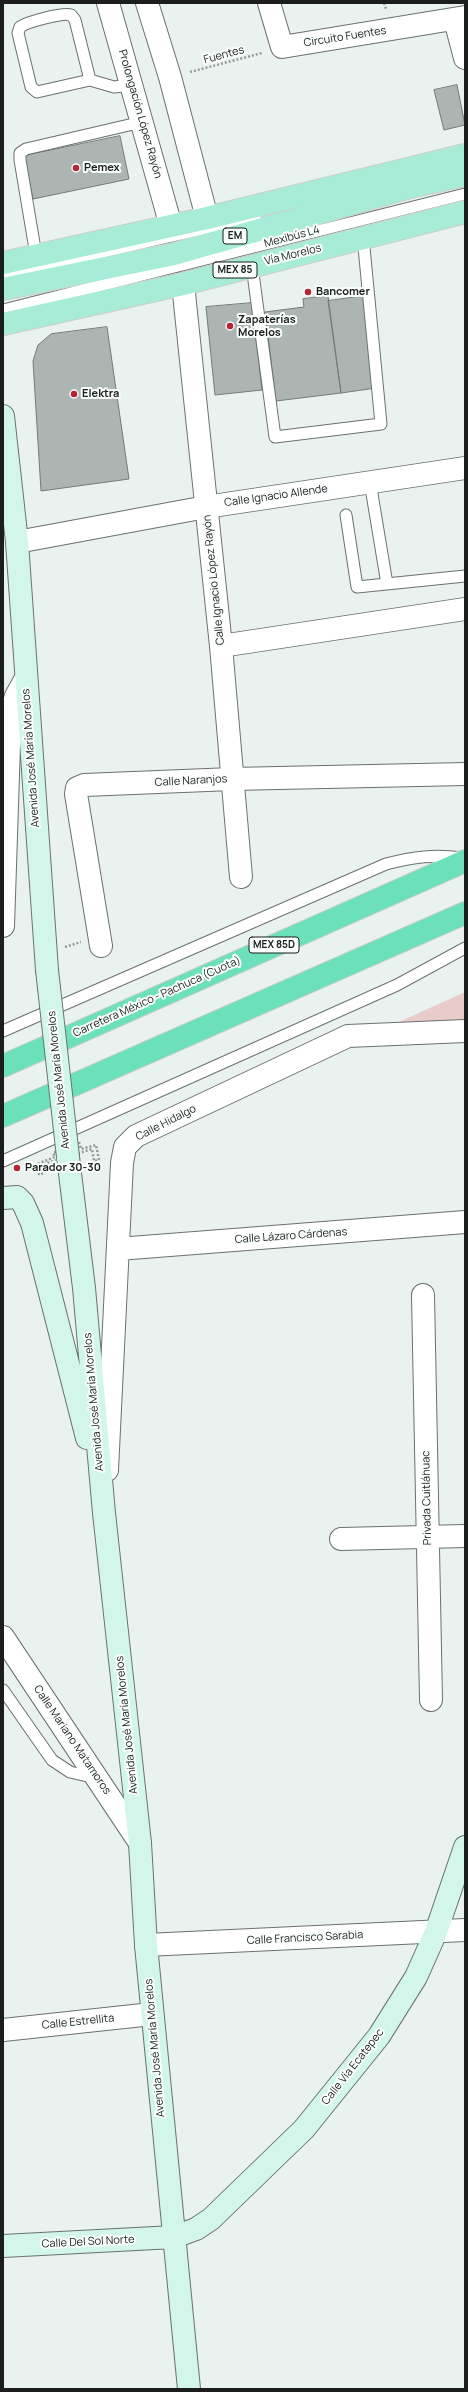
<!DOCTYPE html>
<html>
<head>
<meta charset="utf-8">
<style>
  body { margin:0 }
  #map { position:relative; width:468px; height:2392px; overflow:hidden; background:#eaf2ef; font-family:Manrope,sans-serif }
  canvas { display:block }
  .frame { position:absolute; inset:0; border:4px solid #1b1e1d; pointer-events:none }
</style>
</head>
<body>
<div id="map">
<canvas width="468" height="2392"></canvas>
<div class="frame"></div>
</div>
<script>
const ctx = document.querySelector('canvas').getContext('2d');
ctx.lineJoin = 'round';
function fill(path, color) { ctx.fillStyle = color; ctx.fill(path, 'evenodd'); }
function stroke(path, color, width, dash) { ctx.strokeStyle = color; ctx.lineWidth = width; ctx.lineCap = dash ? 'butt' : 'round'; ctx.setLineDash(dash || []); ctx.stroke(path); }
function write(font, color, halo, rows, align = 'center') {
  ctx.font = font + ' Manrope,sans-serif'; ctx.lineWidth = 4; ctx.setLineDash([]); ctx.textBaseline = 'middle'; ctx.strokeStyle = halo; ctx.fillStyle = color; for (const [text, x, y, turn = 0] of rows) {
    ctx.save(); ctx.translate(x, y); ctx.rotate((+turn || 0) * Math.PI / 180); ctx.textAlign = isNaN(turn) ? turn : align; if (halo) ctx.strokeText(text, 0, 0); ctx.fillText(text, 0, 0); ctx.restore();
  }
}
fill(new Path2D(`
  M465 992V1020L399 1022Z`), '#e9ccca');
const building = new Path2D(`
  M457 85 465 125 444 130 434 90Z
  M120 136 129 179 33 199 24 156Z
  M328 296 341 393 276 401 265 312 304 307 303 299Z
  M365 296 376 388 341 393 328 301Z
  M252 303 262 390 215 395 206 307Z
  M107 327 129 479 41 491 33 361 38 345 51 334Z`);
fill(building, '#adb5b2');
stroke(building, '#737a77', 1);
const lane = new Path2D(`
  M90 80 75 20 71 15C63 12 27 22 20 27L18 33 31 87 37 92 90 80 114 87 131 85
  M36 255 20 160V153L26 149 142 122
  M252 266 275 437 381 424 363 237
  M3 275 255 217
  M3 310 465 194
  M370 482 387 584
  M346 515 357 587 465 576
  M3 1031 386 864C413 857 435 854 462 858
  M3 1161 397 985 465 948
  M3 1690 52 1760 70 1772 96 1778`);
const street = new Path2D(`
  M108 3 171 226
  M147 3 170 77 207 218
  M269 3 282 47 465 17
  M455 20 465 58
  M183 284 221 646 241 877
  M17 542 206 507 465 468
  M221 646 465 609
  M3 926 10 715 16 696 26 678
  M101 946 76 794 77 788 84 785 232 779 465 774
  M118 1249 465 1222
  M423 1295 431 1700
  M107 1470 122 1163 125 1147 136 1136 348 1036 465 1031
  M341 1539 465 1536
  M3 1637 140 1843
  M146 1945 465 1930
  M3 2030 152 2014`);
const secondary = new Path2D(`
  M3 416 17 542 47 970
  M68 1157 84 1288 104 1513 140 1843 146 1945 189 2389
  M3 1198 17 1197 23 1203 32 1223 87 1438
  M3 2246 174 2237 196 2229 211 2219 304 2129 379 2036 416 1977 436 1932 465 1847`);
const primary = new Path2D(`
  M3 263 207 218 465 155
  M3 289 174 254 414 186 465 175
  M3 324 183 284 465 212`);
const highway = new Path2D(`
  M3 1066 465 861
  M3 1116 465 913`);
stroke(lane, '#6a716e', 13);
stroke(street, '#6a716e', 24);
stroke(secondary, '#6a716e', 24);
stroke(primary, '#cdcecd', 24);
stroke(highway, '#cdcecd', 24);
stroke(new Path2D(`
  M384 3 386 9
  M190 72 262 53
  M65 947 81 942
  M79 1142 81 1149 96 1145 99 1160 94 1161 92 1149 41 1165 42 1174H39L37 1164 55 1157 53 1153Z`), '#959a98', 2.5, [2, 2]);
stroke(lane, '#fff', 11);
stroke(street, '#fff', 22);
stroke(secondary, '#d3f6eb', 22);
stroke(primary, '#a6ecd6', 22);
stroke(highway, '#6be0bb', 22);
const secondaryBridge = new Path2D(`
  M47 970 68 1157`);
stroke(secondaryBridge, '#6a716e', 24, []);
stroke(secondaryBridge, '#d3f6eb', 22);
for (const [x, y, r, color] of [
  [76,168,4,"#b52335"],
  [308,292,4,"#b52335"],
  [230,326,4,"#b52335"],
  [74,394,4,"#b52335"],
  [17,1168,4,"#b52335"]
]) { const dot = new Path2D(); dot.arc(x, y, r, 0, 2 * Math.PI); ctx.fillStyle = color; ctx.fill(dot); stroke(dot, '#fafffd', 1.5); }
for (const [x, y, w] of [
  [235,236,24],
  [235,270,44],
  [274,945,50]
]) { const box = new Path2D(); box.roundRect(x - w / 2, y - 8, w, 16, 3); ctx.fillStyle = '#fafffd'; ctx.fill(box); stroke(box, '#1b1e1d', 1); }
write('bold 10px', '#1b1e1d', null, [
  ["EM",235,236],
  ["MEX 85",235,270],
  ["MEX 85D",274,945]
]);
write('11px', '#1b1e1d', '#fafffd', [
  ["Circuito Fuentes",345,37,-9],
  ["Fuentes",224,55,-15],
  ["Prolongación López Rayón",140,114,74],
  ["Mexibús L4",292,237,-15],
  ["Vía Morelos",293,255,-14],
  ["Calle Ignacio Allende",276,496,-8],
  ["Calle Ignacio López Rayón",214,580,-96],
  ["Avenida José María Morelos",31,758,-94],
  ["Calle Naranjos",191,781,-3],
  ["Carretera México - Pachuca (Cuota)",157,997,-24],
  ["Avenida José María Morelos",59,1080,-96],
  ["Calle Hidalgo",166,1123,-27],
  ["Calle Lázaro Cárdenas",291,1236,-4],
  ["Avenida José María Morelos",94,1402,-95],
  ["Privada Cuitláhuac",427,1498,-91],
  ["Avenida José María Morelos",127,1725,-96],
  ["Calle Mariano Matamoros",72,1740,56],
  ["Calle Francisco Sarabia",305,1938,-3],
  ["Calle Estrellita",78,2022,-6],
  ["Avenida José María Morelos",155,2048,-95],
  ["Calle Vía Ecatepec",353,2067,-52],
  ["Calle Del Sol Norte",88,2242,-3]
]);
write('bold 11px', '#1b1e1d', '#fafffd', [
  ["Pemex",84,168],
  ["Bancomer",316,292],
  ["Zapaterías",238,320],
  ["Morelos",238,333],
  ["Elektra",82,394],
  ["Parador 30-30",25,1168]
], 'left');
</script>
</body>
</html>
